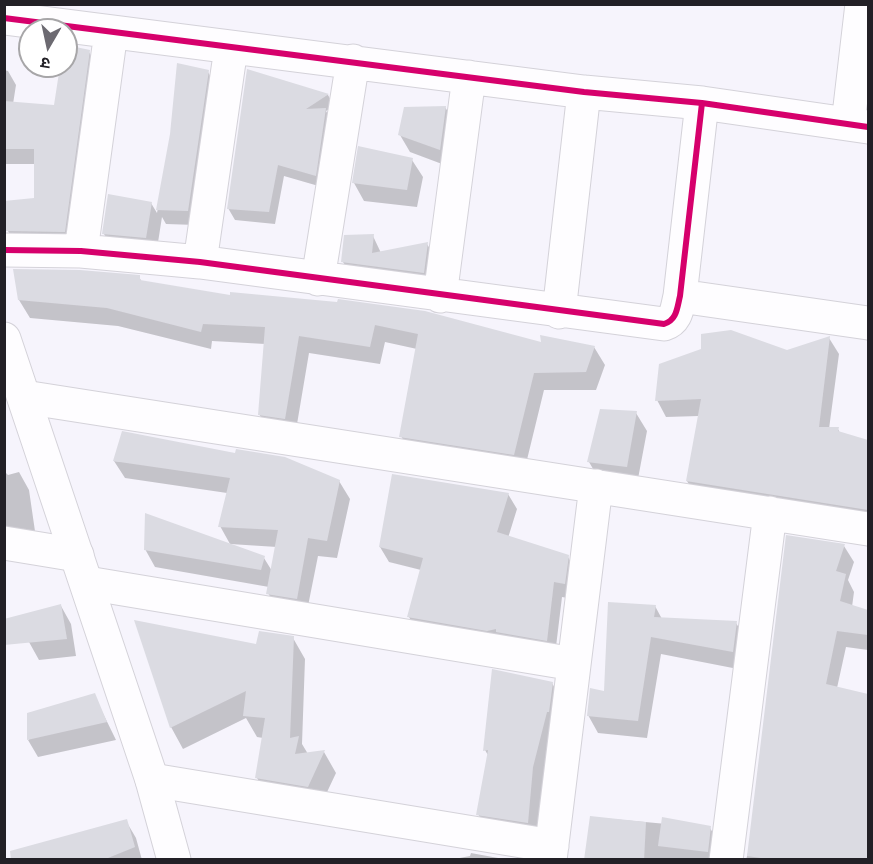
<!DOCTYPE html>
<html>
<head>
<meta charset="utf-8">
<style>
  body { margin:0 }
  #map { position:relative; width:873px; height:864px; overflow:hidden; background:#f6f4fc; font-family:"PT Sans Narrow","Noto Sans Devanagari",sans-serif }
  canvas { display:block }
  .frame { position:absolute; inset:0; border:6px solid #222026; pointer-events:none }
  .north { position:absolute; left:18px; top:18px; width:60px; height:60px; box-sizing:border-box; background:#fff; border:2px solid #a7a6a8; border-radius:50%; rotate:189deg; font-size:16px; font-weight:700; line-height:24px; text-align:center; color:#222026 }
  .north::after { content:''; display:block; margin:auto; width:21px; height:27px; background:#6c6a71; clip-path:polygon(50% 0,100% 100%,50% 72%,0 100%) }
</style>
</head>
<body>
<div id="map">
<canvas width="873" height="864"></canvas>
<div class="frame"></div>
<div class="north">उ</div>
</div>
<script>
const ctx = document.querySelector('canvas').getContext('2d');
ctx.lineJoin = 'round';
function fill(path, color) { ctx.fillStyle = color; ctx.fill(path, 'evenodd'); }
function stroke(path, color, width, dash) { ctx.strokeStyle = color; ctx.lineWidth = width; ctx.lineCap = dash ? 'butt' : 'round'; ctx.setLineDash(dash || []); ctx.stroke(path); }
fill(new Path2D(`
  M66 49 89 52 97 67 73 247 16 246 8 231 4 203 35 200 36 164H4V70L8 71 16 85 13 104 56 107 62 66H66Z
  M248 71 328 95 334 106 326 111 332 122 322 187 284 176 275 224 235 220 228 208Z
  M208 72 216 87 196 225 166 224 162 217 156 255 114 252 104 234 151 203 157 213 171 134Z
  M445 107 456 125 450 167 410 152 400 135Z
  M412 160 423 177 417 207 364 201 354 183Z
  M373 236 381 253 427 244 435 257 431 286 351 275 343 262Z
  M139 277 142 282 543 344 594 347 605 365 596 390H544L524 472 411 454 401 436 417 349 385 342 380 364 309 353 295 436 270 432 259 414 265 344 212 341 211 349 118 326 30 318 19 300Z
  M829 338 839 354 829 429H838L840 433 868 441V526L697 498 687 481 699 416 666 417 657 400Z
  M636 413 647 431 637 484 599 479 589 462Z
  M114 461 339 481 350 499 337 558 318 556 306 616 278 611 268 593 269 587 155 567 145 549 264 558 272 571 277 547 230 544 220 526 227 493 125 478Z
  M4 471 8 475 19 472 29 490 36 538 4 542Z
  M508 494 517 509 508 538 568 557 576 572 573 599 562 597 555 655 417 632 409 617 421 570 389 562 380 547Z
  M787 537 844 546 854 562 848 580 854 592 852 607 868 611V650L846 647 837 688 868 696V860H746L750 845Z
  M61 606 71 624 76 656 39 660 29 642Z
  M655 606 662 619 736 623 747 641 743 670 661 654 647 738 598 733 588 715 606 692Z
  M136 622 257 645 293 638 305 659 302 744 308 754 324 752 336 773 320 807 269 799 257 778 263 738 257 737 246 718 183 749 171 727Z
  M552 683 562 701 537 840 488 832 478 814 489 757 485 750Z
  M94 695 116 740 38 757 28 740Z
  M591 817 710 828 720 845 718 860H586Z
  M126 821 136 838 142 860H35Z
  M471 853 509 860H449L470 856Z`), '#0003');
fill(new Path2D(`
  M66 45 90 50 65 232 6 231 4 201 34 198V149H4V101L54 105 60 66H66Z
  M177 63 209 70 188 211 156 210 170 134Z
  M247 69 329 94 306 109 326 108 316 176 278 165 269 212 227 209Z
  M446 106 440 150 398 135 404 107Z
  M358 146 413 158 407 190 352 183Z
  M108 194 152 202 146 238 102 234Z
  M374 234 372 253 428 242 424 273 341 262 344 235Z
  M13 269 80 270 140 275V280L230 295V292L337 302 338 299 425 311 541 342 540 335 595 346 586 372 534 373 514 455 399 437 418 334 375 325 370 347 299 336 285 419 258 415 265 327 203 324 201 332 107 308 18 300Z
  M731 330 787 350 830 336 819 427H839L838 431 868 440V510L686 481 701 399 655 401 659 364 701 349V334Z
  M600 409 637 411 627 467 587 462Z
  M122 431 235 453 236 449 285 457 340 480 327 541 308 538 297 599 266 594 278 530 218 527 230 478 113 461Z
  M392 474 509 493 497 532 569 555 565 584 554 582 547 641 496 632V629L487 631 407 617 423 558 379 547Z
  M145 513 265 556 261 570 144 550Z
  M786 535 845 544 836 571 846 574 840 601 868 610V635L837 631 826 684 868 694V860H775L747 856Z
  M608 602 656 605 654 617 737 621 733 652 651 637 638 721 587 716 590 688 604 691Z
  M61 604 67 639 4 645V619Z
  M134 620 256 644 259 631 294 636 290 738 299 736 295 754 325 750 308 787 255 778 265 718 243 716 246 691 170 728Z
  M492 669 553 682 549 712H547L533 767 528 823 476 815 488 750 483 751Z
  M95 693 107 722 27 740V713Z
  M590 816 646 822 644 860H584Z
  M662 817 711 826 708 852 658 846Z
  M127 819 135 847 103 860H11L10 851Z`), '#dbdbe2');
const street = new Path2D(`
  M4 18 584 92 702 103 868 127
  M848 124 862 4
  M4 250 81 251 200 262 664 324C677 320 677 308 680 296L702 103
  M81 251 111 32
  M200 262 231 48
  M318 279 353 61
  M440 296 469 77
  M680 296 868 323
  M559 312 584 92
  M24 397 868 529
  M4 543 77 555
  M87 583 574 664
  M152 780 552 846
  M550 860 596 486
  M726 860 770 513`);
const secondary = new Path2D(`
  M4 339 152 780 174 860`);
stroke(street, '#d4d2d9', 35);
stroke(secondary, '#d4d2d9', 35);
stroke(street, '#fefdff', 33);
stroke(secondary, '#fefdff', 33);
stroke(new Path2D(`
  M4 18 584 92 702 103 868 127
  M4 250 81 251 200 262 664 324C677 320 677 308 680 296L702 103`), '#d6006c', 6);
</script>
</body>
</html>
